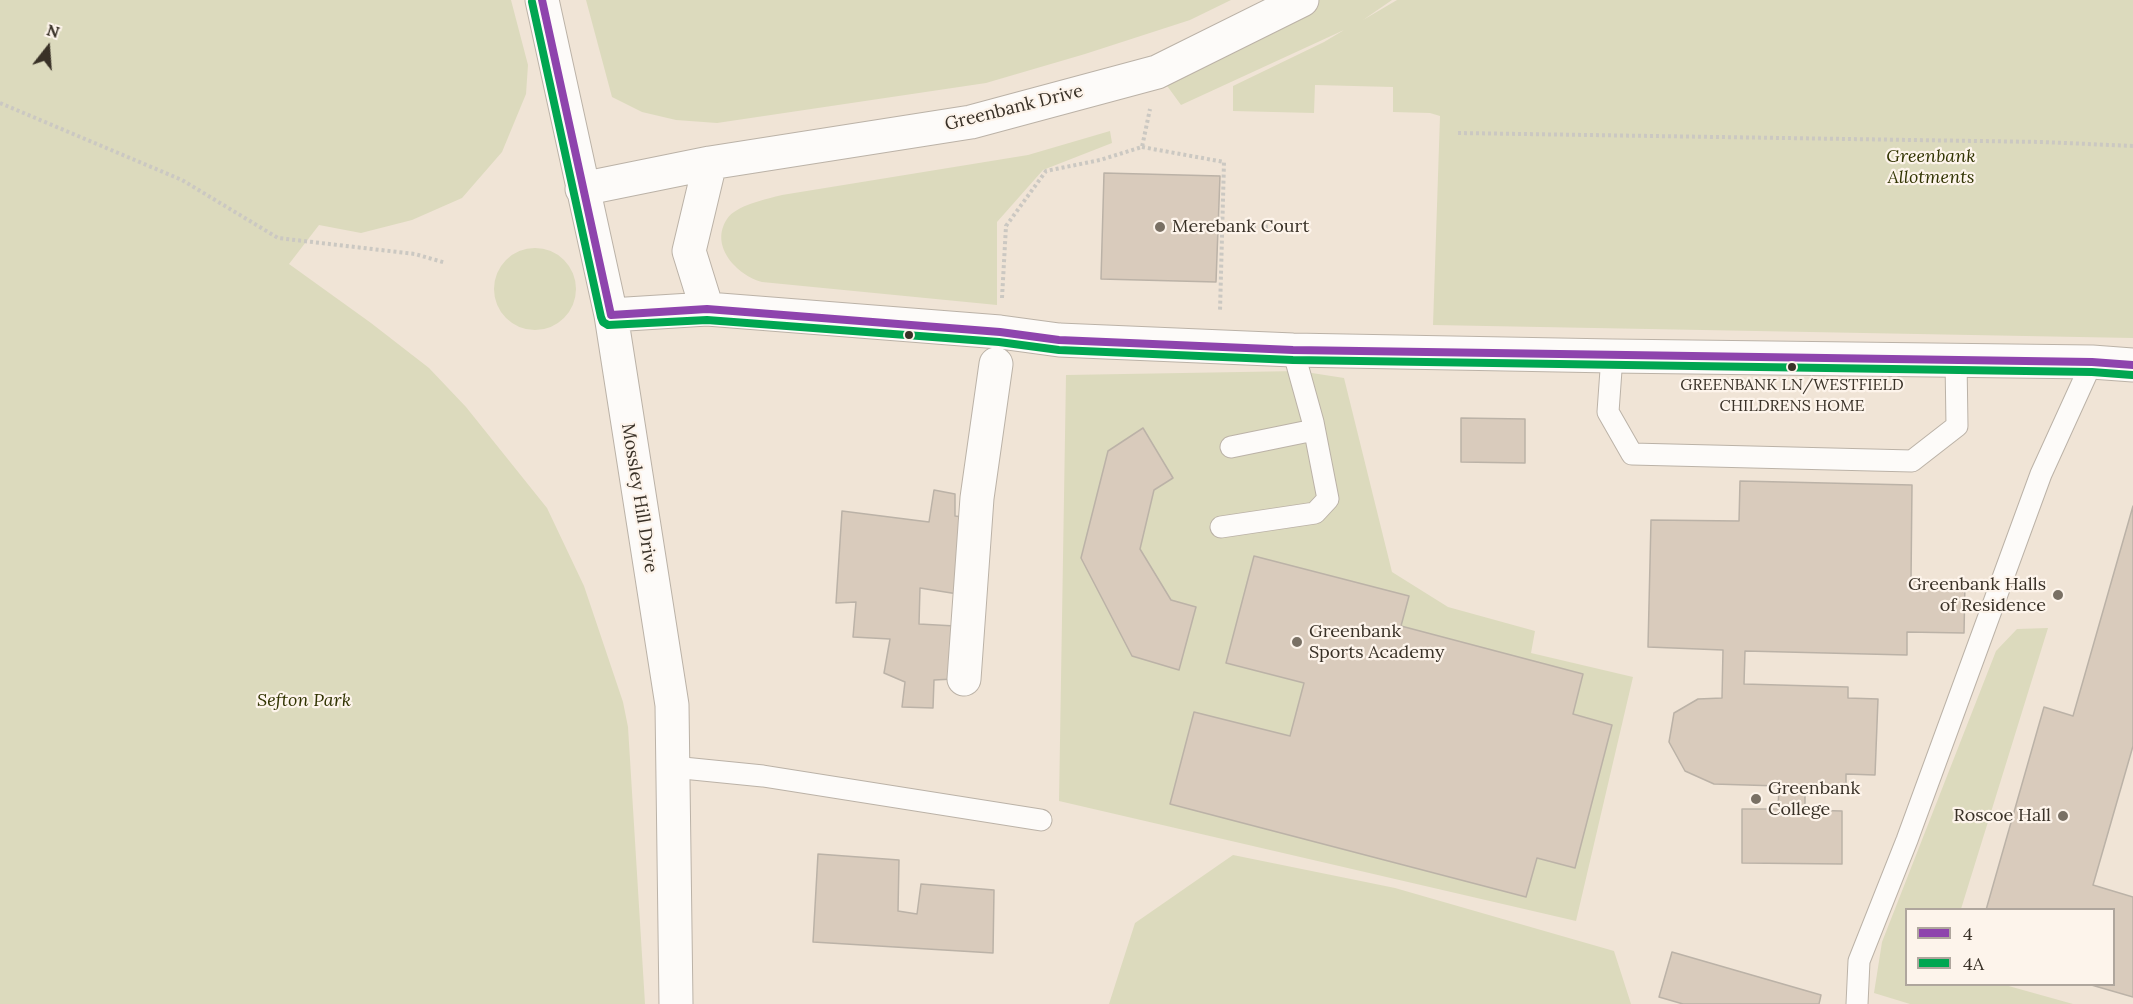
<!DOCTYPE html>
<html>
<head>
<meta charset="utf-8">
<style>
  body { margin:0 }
  #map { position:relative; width:2133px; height:1004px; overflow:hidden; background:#f0e4d6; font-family:Lora,serif }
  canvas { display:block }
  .legend { position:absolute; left:1905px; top:908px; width:210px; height:78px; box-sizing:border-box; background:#fdf4eb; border:2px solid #afa69d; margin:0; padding:8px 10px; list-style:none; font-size:18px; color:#393127 }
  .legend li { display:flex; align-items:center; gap:12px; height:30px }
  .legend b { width:30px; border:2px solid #afa69d }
  .north { position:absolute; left:18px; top:18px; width:60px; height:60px; -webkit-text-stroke:4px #fdf4eb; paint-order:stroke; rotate:17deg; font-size:16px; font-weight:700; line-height:24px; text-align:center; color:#393127 }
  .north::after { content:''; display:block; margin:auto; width:21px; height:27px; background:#393127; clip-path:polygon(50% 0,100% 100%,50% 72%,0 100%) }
</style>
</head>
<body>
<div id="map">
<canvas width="2133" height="1004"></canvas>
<ul class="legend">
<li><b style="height:8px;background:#8e44ad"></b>4</li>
<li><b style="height:8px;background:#00a651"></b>4A</li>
</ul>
<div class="north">N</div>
</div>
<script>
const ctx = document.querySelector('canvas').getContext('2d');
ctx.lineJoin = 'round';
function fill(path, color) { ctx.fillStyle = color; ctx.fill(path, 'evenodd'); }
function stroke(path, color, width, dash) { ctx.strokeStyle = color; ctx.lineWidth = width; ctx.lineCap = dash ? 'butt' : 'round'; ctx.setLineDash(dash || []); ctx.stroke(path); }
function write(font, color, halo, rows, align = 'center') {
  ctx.font = font + ' Lora,serif'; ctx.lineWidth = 4.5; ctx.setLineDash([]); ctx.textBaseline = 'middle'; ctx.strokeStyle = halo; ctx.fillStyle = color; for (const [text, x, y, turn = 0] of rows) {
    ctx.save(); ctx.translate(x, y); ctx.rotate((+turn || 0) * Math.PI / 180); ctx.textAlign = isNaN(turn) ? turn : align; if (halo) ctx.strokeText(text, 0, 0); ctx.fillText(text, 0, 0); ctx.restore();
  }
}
fill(new Path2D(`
  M0 0H511L528 65 526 94 502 152 462 198 412 220 361 233 319 225 289 264 371 323 429 368 466 407 547 508 584 586 623 702 628 727 645 1004H0Z
  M586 0H1231L1190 20 1085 54 986 83 717 123 676 120 642 112 612 97Z
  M1302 0H1392L1363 20 1397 0H2133V338L1433 325 1440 116 1430 113 1393 112V87L1315 85 1314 113 1233 111V86L1324 42 1344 30 1181 105 1157 72Z
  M1110 131 1112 143 1043 170 997 222V305L762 282C737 275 709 246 727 219 736 205 767 199 782 195L1028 155Z
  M494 289a41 41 0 1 1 82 0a41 41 0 1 1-82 0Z
  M1299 371 1344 378 1392 572 1448 607 1535 631 1531 653 1633 677 1576 921 1059 801 1066 375Z
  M2048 628 1961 909 1906 910V984L2005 985 2073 1004H1910L1874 993 1882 942 1996 651 2017 629Z
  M1233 855 1395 888 1614 951 1631 1004H1109L1135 923Z`), '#dcdabd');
const building = new Path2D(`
  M1104 173 1220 176 1216 282 1101 279Z
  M1461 418 1525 419V463L1461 462Z
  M1143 428 1173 478 1154 490 1140 549 1171 600 1196 607 1179 670 1132 656 1081 558 1108 451Z
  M1740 481 1912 485 1911 581 1965 583 1964 633 1907 632V655L1745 651 1744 684 1848 687V698L1878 699 1875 775 1846 774V787H1805V810L1842 811V864L1742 863V809H1778L1779 786 1714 784 1685 771 1669 742 1674 713 1698 699 1722 698 1723 650 1648 647 1651 520 1739 521Z
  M934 490 955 494V516L970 518 964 595 920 588 919 624 955 626 954 679 934 680 933 708 902 707 905 682 884 673 890 639 853 637 856 602 836 603 842 511 929 522Z
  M2133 506V746L2093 885 2133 897V997L2088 984H2114V910H1986L2044 707 2073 716Z
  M1254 556 1409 596 1401 626 1583 674 1573 714 1612 725 1575 868 1537 858 1526 897 1170 804 1194 712 1290 736 1304 683 1226 663Z
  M818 854 899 860 898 911 917 914 921 884 994 890 993 953 813 942Z
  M1672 952 1821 995 1819 1004H1683L1659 997Z`);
fill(building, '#d9cbbc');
stroke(building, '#bbb2a7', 1.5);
const service = new Path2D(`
  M1612 356 1608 412 1632 454 1912 461 1957 426 1956 360
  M1231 447 1314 430
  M1221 527 1315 513 1328 499 1313 422 1293 350
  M673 767 763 776 1041 820
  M1857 1004 1859 961 1907 840 2041 474 2092 362`);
const minor = new Path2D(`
  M542 0 611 315 672 705 676 1004
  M582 189 710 163 971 122 1157 72 1302 0
  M707 309 689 251 710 163
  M611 315 707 309 1000 332 1059 340 1293 350 1612 356 2092 362 2133 365
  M964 679 977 498 996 364`);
stroke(service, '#bbb2a7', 23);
stroke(minor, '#bbb2a7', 35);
stroke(new Path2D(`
  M0 103 182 180 278 238 415 254 446 263
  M1458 133 2043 142 2133 146
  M1142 147 1224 162 1220 311
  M1223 225 1278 227
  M1002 298 1006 226 1046 171 1100 160 1142 147 1150 109`), '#cbc8c2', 4, [3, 3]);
stroke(service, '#fdfbf9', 21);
stroke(minor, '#fdfbf9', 33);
stroke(new Path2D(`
  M542 0 611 315 707 309 1000 332 1059 340 1293 350 2092 362 2133 365`), '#8e44ad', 8);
stroke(new Path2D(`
  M532 2 601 317 603 322 608 325 707 320 999 342 1059 350 1293 360 2092 372 2132 375`), '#00a651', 8);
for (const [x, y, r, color] of [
  [1160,227,6,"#797064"],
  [909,335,5,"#393127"],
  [1792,367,5,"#393127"],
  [2058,595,6,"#797064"],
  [1297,642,6,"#797064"],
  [1756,799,6,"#797064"],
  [2063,816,6,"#797064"]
]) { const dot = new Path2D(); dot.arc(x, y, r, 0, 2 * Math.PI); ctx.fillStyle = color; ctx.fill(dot); stroke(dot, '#fdf4eb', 2); }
write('16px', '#393127', '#fdf4eb', [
  ["GREENBANK LN/WESTFIELD",1792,385],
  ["CHILDRENS HOME",1792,406]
]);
write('18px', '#393127', '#fdf4eb', [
  ["Greenbank Drive",1014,108,-14],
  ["Mossley Hill Drive",639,498,81]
]);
write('italic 18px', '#303301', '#fdf4eb', [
  ["Greenbank",1931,157],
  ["Allotments",1931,178],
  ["Sefton Park",304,701]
]);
write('18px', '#393127', '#fdf4eb', [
  ["Merebank Court",1172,227],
  ["Greenbank Halls",2046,585,"right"],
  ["of Residence",2046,606,"right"],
  ["Greenbank",1309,632],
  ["Sports Academy",1309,653],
  ["Greenbank",1768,789],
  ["College",1768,810],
  ["Roscoe Hall",2051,816,"right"]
], 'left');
</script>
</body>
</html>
